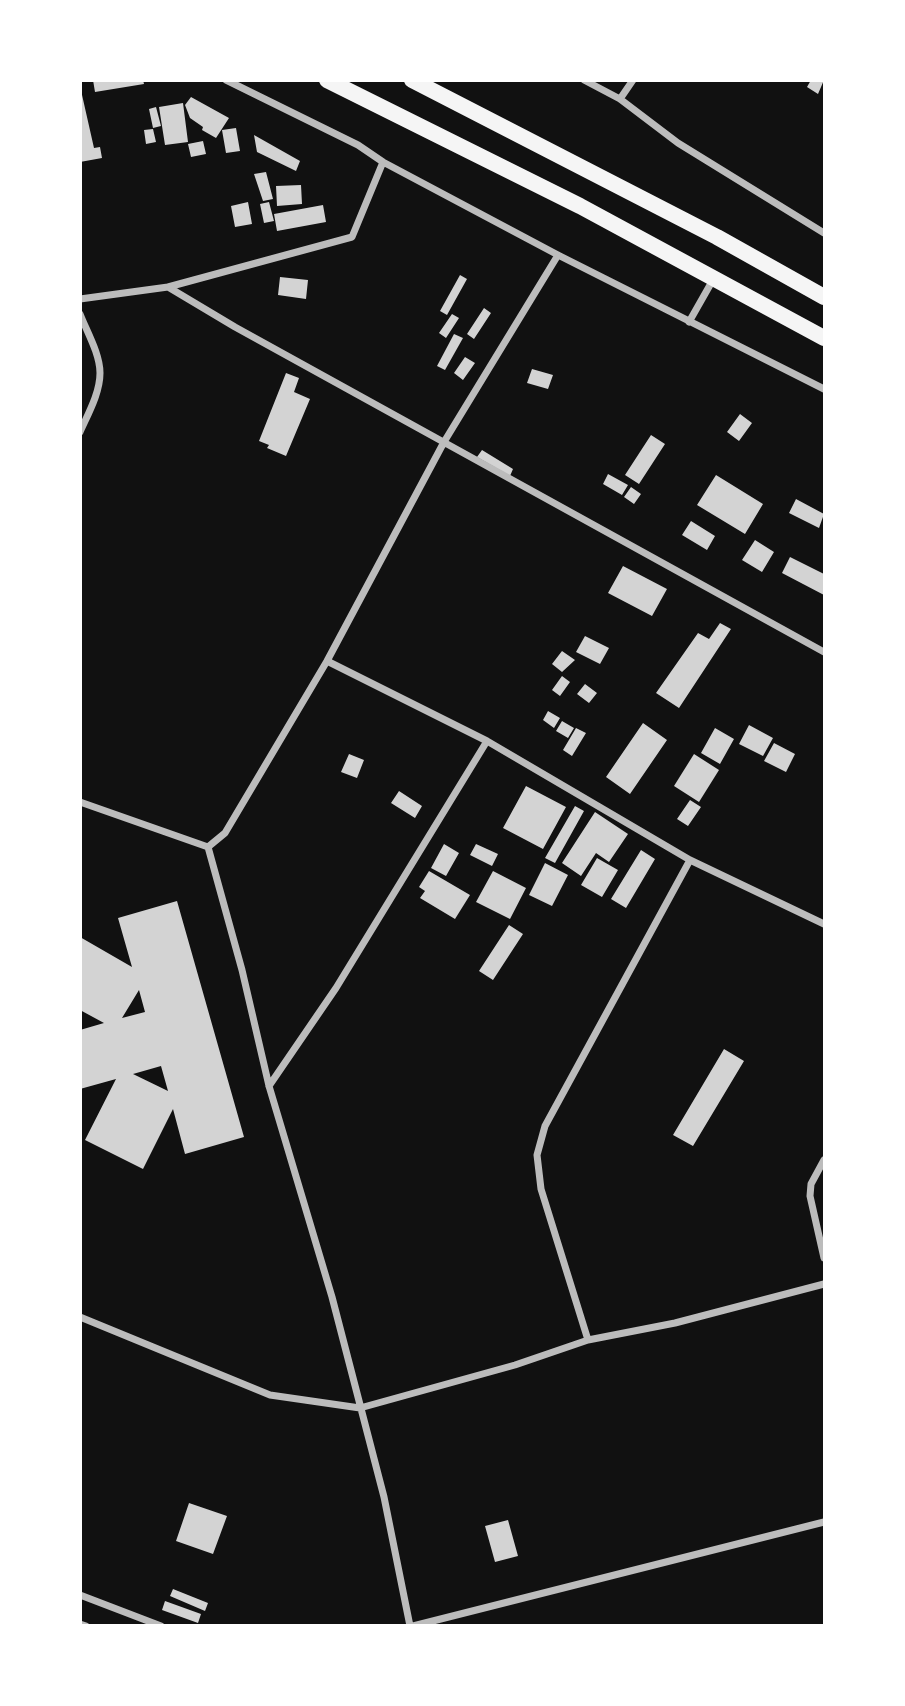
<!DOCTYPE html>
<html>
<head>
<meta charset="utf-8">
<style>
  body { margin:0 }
  #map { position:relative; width:905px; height:1706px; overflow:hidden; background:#111; font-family:"Asap Condensed",sans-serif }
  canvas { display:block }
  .frame { position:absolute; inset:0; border:82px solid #fff; pointer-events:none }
</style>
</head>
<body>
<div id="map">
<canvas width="905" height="1706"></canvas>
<div class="frame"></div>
</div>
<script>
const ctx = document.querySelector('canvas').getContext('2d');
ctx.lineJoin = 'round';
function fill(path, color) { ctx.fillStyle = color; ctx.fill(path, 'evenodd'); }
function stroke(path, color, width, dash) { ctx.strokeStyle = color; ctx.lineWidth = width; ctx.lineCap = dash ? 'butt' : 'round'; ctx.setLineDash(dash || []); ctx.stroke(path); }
fill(new Path2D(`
  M93 80H143L144 84 95 92Z
  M811 80H824L818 94 807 87Z
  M80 86 94 148 100 147 102 158 80 162Z
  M191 97 229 118 216 138 202 130 203 127 190 118 185 105Z
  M183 103 188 142 165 145 159 107Z
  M156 107 161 126 153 128 149 109Z
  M236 128 240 151 226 153 222 130Z
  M153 129 156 142 146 144 144 130Z
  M254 135 300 161 296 171 257 152Z
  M203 141 206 154 191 157 188 144Z
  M266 172 273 199 263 201 254 174Z
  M301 185 302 204 277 206 276 186Z
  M248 202 252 224 235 227 231 206Z
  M269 202 274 221 264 223 260 204Z
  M323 205 326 222 277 231 274 214Z
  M460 275 467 279 447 315 440 311Z
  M280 277 308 280 306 299 278 295Z
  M484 308 491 313 474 339 467 334Z
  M452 314 459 318 446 338 439 333Z
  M454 334 463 338 445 370 437 366Z
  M465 357 475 363 463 380 454 373Z
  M532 369 553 375 548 389 527 383Z
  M286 373 299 378 294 392 310 399 286 456 267 448 269 445 259 441Z
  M740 414 752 423 739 441 727 432Z
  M651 435 665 444 639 484 625 475Z
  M482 450 513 469 510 476 477 457Z
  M608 474 628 485 622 495 603 484Z
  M716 475 763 504 745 534 697 505Z
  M631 487 641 494 634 504 624 497Z
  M796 499 824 514 819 528 789 513Z
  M691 521 715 536 707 550 682 535Z
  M755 540 774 552 762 572 742 560Z
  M790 557 824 574V595L782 573Z
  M623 566 667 589 652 616 608 593Z
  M720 623 731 629 679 708 656 693 698 633 709 639Z
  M585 636 609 648 600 664 576 652Z
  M562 651 575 660 562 672 552 664Z
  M562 676 570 682 560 696 552 690Z
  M585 684 597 693 589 703 577 694Z
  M548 711 560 718 554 728 543 720Z
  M562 721 574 728 568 738 556 731Z
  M643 723 667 740 630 794 606 777Z
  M749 725 773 738 763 756 739 744Z
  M576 728 586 733 572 756 563 750Z
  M715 728 734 739 720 764 701 753Z
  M774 743 795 754 786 772 764 761Z
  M349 754 364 760 357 778 341 772Z
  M694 754 719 770 699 802 674 786Z
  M526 786 566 807 543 849 503 828Z
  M399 791 422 806 415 818 391 803Z
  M690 800 701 807 688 826 677 819Z
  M575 806 584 811 555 863 545 858Z
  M595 812 628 834 609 862 596 853 581 876 562 863Z
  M444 844 459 853 446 876 431 868Z
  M476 844 498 854 492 866 470 855Z
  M641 850 655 859 626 908 611 899Z
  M597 858 618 870 602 897 581 885Z
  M545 863 568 875 552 906 529 895Z
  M429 871 470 895 455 919 420 898 425 891 419 887Z
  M493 871 526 888 510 919 476 902Z
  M177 901 244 1137 185 1154 173 1109 143 1169 85 1140 116 1079 80 1089V1030L104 1023 80 1010V937L132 967 118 918ZM139 990 145 1012 122 1018ZM161 1066 168 1091 133 1074Z
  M509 925 523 934 493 980 479 971Z
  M724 1049 744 1061 693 1146 673 1135Z
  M189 1503 227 1516 213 1554 176 1541Z
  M508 1520 518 1556 495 1562 485 1526Z
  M173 1589 208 1603 205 1611 170 1596Z
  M165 1601 201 1614 198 1623 162 1610Z`), '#d3d3d3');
stroke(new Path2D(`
  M226 80 358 145 383 162 558 255 824 389
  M584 80 620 99 678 143 824 233
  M620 99 633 80
  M168 287 352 237 383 162
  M80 299 168 287 235 327 824 652
  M80 314C87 332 100 354 100 373 100 393 88 414 80 432
  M689 322 714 278
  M327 661 487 741 690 860 824 924
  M80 802 208 847
  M269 1086 336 988 487 741
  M824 1160 811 1184 810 1196 824 1258
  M80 1317 270 1395 360 1408 515 1365 588 1340 675 1323 824 1284
  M588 1340 541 1189 537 1155 545 1126 690 860
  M80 1595 161 1626
  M80 1624 86 1626
  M410 1626 384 1497 332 1297 269 1086 242 970 208 847 225 833 327 661 444 442 558 255
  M413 1626 824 1522`), '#bcbcbc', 7);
stroke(new Path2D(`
  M327 80 580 206 824 338
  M412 80 717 237 824 297`), '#f5f5f5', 16);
</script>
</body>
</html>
